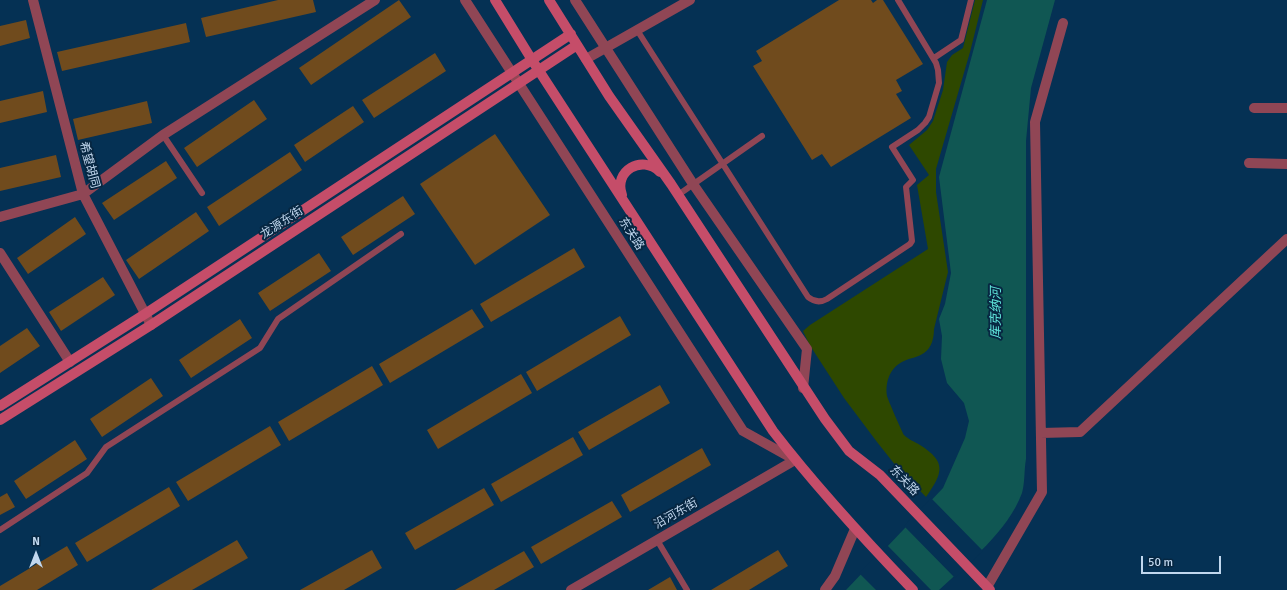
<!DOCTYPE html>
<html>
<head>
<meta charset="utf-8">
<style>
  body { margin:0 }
  #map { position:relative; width:1287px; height:590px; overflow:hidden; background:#053154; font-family:Signika,sans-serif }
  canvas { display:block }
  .north { position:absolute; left:16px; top:534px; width:40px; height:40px; -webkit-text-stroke:3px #072742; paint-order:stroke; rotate:0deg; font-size:11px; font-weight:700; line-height:16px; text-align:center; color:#c1d7ee }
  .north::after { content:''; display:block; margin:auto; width:14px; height:18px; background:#c1d7ee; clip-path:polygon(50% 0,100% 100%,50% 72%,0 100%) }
  .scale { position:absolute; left:1141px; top:556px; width:80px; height:18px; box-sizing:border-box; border:2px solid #c1d7ee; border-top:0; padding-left:5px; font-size:12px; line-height:14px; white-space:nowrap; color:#c1d7ee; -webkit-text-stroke:3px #072742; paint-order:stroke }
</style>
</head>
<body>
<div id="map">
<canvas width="1287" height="590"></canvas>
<div class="north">N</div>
<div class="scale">50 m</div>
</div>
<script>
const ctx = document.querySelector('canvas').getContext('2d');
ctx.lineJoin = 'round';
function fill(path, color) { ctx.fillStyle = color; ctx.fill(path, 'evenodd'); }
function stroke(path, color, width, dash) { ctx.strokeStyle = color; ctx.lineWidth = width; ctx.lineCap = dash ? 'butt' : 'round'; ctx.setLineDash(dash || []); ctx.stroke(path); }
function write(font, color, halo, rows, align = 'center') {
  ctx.font = font + ' Signika,"Noto Sans SC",sans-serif'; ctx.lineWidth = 4; ctx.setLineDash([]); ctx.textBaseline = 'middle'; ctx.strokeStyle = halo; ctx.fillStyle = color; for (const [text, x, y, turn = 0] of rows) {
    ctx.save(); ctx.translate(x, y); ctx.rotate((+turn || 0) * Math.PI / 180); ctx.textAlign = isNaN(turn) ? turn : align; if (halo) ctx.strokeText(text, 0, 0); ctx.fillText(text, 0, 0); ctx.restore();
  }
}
fill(new Path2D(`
  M975 0H983L970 52 936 169V192L948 272 934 329C934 337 932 348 924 353 919 357 910 358 904 361 890 367 885 382 887 396 888 400 903 434 904 435 908 439 915 442 920 445 947 462 943 473 926 497L896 466 877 442 844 398 809 344 803 331 810 325 928 249 917 185 929 175 909 145 927 130 933 121 943 90 947 62 952 55 963 48Z`), '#2e4800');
fill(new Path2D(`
  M987 0H1055L1031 88 1026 141V459C1024 470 1025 483 1022 493 1008 531 968 563 939 590H846L943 488 965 438 969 421 964 403 947 383 941 359 942 336 939 319 945 304 951 273 939 177Z`), '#105753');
fill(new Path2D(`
  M931 498 983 551 955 578 904 526Z
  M887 545 931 590H876L859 573Z`), '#053154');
fill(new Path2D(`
  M278 0H313L316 12 206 37 201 18Z
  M399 0 411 17 311 85 299 68Z
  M839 0H871L873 3 877 0H883L923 64 896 80 902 91 896 94 911 118 831 167 822 154 812 160 753 66 762 61 756 51Z
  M26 20 30 38 0 46V26Z
  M186 23 190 42 62 71 57 52Z
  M435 53 446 71 374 118 362 100Z
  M43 91 47 112 0 123V101Z
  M254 100 267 119 197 167 184 148Z
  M147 101 152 123 78 140 73 119Z
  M353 106 364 122 305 162 294 145Z
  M495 134 550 215 475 265 420 184Z
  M290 152 302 170 219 226 207 207Z
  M56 155 61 177 0 191V168Z
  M166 161 177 178 114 220 102 203Z
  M403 196 415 214 353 255 341 237Z
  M196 212 209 231 139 279 126 260Z
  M75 217 86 234 28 274 17 258Z
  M574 248 585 267 491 322 480 304Z
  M319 253 331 271 270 311 258 293Z
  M103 277 115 295 61 331 49 312Z
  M472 309 484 327 390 383 379 364Z
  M620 316 631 335 537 391 526 372Z
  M240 319 252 338 191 378 179 360Z
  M27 328 40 346 0 373V346Z
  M372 366 383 385 289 441 278 422Z
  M521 374 532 393 438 449 427 430Z
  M151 378 163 396 102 437 90 419Z
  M660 385 670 403 589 450 578 432Z
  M270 426 281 445 188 501 176 482Z
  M573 437 583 455 501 502 491 484Z
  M75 440 87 459 26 499 14 481Z
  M702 448 711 465 630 512 621 495Z
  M169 487 180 506 87 562 75 543Z
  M484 488 494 505 415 550 405 533Z
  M7 493 15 507 0 515V497Z
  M612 501 622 517 541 564 531 547Z
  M237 540 248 558 192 590H151Z
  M67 546 78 565 37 590H0V586Z
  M372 550 382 568 344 590H300Z
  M778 550 788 566 749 590H711Z
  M524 551 534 567 494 590H455Z
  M670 577 677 590H648Z`), '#704b1d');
stroke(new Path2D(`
  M637 30 808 297C814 302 820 303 827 299L910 244 912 241 906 187 913 180 892 147 918 130 925 123 929 117 939 83 938 70 936 63 898 0
  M934 58 961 40 971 0
  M163 135 202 193
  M678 195 762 136
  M0 530 87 473 106 447 260 348 278 319 401 234
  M657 540 687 590`), '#904655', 6);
stroke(new Path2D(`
  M33 0 83 194 151 325
  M586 59 690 0
  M1254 108H1287
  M1249 163 1287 164
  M0 217 83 194 163 135 375 0
  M0 253 70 362
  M1041 433 1080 432 1287 239
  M987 587 1042 492 1035 122 1063 23
  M825 590 835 576 855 529`), '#904655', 10);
stroke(new Path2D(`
  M465 0 743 431 795 460
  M575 0 693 184 807 349 803 388
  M571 590 795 460`), '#904655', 10);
stroke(new Path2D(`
  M495 0 532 60 773 431C816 487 864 539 913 590
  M549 0 609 96 671 184 825 419 849 451 880 475 990 590
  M622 195C613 171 642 154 660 172
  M0 406 145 314 571 34
  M0 420 151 325 577 45`), '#c54d69', 10);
write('12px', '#c1d7ee', '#072742', [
  ["希望胡同",89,165,75],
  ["龙源东街",282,223,-33],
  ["东关路",631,234,57],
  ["东关路",904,481,46],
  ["沿河东街",676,514,-30]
]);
write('italic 13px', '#60e6dc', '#072742', [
  ["库克纳河",997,313,-90]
]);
</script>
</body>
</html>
